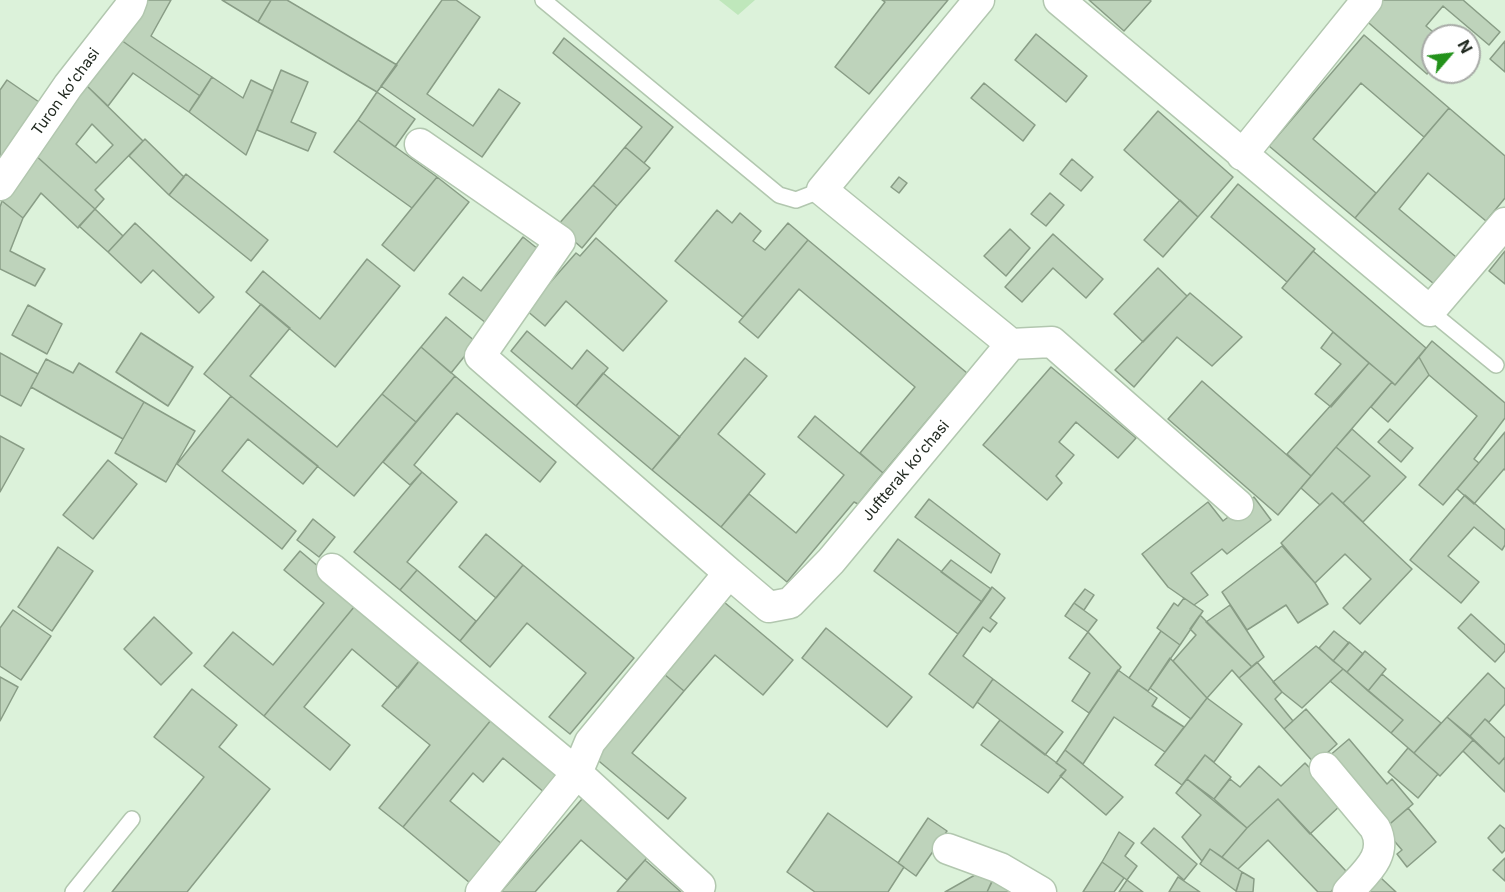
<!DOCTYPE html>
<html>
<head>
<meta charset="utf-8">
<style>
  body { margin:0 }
  #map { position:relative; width:1505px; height:892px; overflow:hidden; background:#dcf2da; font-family:Inter,sans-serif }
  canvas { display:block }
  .north { position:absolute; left:1421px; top:24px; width:60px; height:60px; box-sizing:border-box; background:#fff; border:2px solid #a7aaa6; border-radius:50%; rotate:62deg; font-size:16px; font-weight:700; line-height:24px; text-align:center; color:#222a21 }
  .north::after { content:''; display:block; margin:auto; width:21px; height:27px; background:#23921b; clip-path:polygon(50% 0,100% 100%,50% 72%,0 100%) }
</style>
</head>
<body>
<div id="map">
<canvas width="1505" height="892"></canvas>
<div class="north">N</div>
</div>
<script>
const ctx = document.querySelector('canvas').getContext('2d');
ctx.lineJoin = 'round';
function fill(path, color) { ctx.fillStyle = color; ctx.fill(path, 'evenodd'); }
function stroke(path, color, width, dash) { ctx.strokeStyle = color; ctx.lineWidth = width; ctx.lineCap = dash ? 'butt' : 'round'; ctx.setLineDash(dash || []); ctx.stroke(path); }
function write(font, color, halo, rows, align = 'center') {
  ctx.font = font + ' Inter,sans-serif'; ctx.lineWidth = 4.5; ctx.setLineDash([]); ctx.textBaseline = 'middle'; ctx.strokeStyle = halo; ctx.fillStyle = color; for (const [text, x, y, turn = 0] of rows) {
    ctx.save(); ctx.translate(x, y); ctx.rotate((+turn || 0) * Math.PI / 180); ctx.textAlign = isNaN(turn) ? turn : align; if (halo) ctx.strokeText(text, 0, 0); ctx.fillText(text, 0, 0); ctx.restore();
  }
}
fill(new Path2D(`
  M719 0H755L738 15Z`), '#bfe7bb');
const building = new Path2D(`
  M144 0H171L151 36 212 77 200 96 121 40Z
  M222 0H271L258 22Z
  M271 0H287L397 65 377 92 258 22Z
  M442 0H456L480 17 427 94 473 126 499 89 520 103 482 157 381 86Z
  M882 0H948L869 94 835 67 885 2Z
  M1089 0H1150L1151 1 1124 31Z
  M1376 0H1463L1500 32 1489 45 1443 6 1426 26 1438 36H1433V67L1427 74 1362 17Z
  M1036 34 1087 76 1066 102 1015 60Z
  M1364 35 1449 108 1424 137 1361 83 1313 139 1376 193 1355 218 1269 146Z
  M564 38 673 127 644 163 625 147 642 127 553 53Z
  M121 40 200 96 189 112 133 73 108 106 87 86Z
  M1505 41V72L1490 59Z
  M281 70 308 82 291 122 316 133 308 151 257 130Z
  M212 77 243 98 251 80 273 91 246 155 189 112Z
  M7 80 39 102 0 158V90Z
  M984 83 1035 125 1023 141 971 98Z
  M87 86 143 141 95 190 104 199 95 209 34 154ZM92 124 113 145 96 163 76 144Z
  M377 92 415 119 395 147 358 120Z
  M1449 108 1505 156V198L1486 221 1428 173 1399 209 1456 257 1434 284 1355 218Z
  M1158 111 1233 177 1198 217 1124 150Z
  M358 120 437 177 412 208 334 152Z
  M145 139 184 177 169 195 129 156Z
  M625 147 650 168 617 206 593 185Z
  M34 154 95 209 78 228 41 193 23 218 2 201Z
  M1072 159 1093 177 1081 191 1060 174Z
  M186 174 268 240 251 261 169 195Z
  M437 177 469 202 414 271 382 245Z
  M899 177 907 183 899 193 891 187Z
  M1238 184 1315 249 1287 282 1211 217Z
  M593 185 617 206 582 248 557 226Z
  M1050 193 1064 205 1046 226 1031 214Z
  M1180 200 1198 217 1163 257 1144 240Z
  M2 201 23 218 10 251 45 269 35 286 0 269V207Z
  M95 209 123 236 108 252 79 226Z
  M717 210 732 223 740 213 761 231 753 241 765 250 788 223 808 240 743 317 675 261Z
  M135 223 214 297 199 313 153 270 141 283 108 252Z
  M1010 229 1030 248 1006 276 984 256Z
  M1053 234 1103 279 1086 298 1053 268 1022 302 1005 287Z
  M523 237 543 253 486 323 449 294 463 277 481 291Z
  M596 238 667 301 623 351 566 301 545 326 526 310 576 253 580 256Z
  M808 240 967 373 883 473 860 453 915 387 799 289 758 338 739 322Z
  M1313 251 1426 348 1395 385 1282 288Z
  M1505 251V284L1489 271Z
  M367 259 400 286 335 367 246 292 263 271 320 319Z
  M1158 268 1187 296 1143 342 1114 314Z
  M1190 293 1242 337 1212 366 1177 337 1134 387 1115 370Z
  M261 304 290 328 250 376 337 447 382 394 416 422 354 496 204 374Z
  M28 305 62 324 47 354 12 335Z
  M446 317 476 342 451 373 421 347Z
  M527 331 572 369 587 350 608 368 576 406 511 351Z
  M1333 332 1369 363 1331 407 1315 394 1341 364 1321 348Z
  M141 333 193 367 168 406 116 372Z
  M1432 341 1505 403V418L1474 459 1479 463 1443 505 1419 485 1477 416 1429 375 1419 357Z
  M421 347 455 376 416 422 382 394Z
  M0 353 38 374 21 406 0 395Z
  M1419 357 1429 375 1388 422 1371 407 1392 382 1395 385Z
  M745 358 767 376 718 434 765 474 721 527 652 470Z
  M46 359 73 373 79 363 144 402 123 439 31 387Z
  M1369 363 1392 382 1311 476 1287 454Z
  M1051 367 1136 438 1118 458 1076 422 1059 442 1074 455 1056 476 1062 483 1047 500 983 445Z
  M603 373 680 437 652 470 576 406Z
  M455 376 556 462 540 482 457 413 414 465 422 472 410 485 383 462Z
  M1202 381 1311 476 1278 515 1168 419Z
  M231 396 318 466 303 484 248 439 222 471 296 531 282 549 177 464Z
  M144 402 195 431 166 482 115 453Z
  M815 416 883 473 858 504 854 502 787 582 721 527 749 494 796 533 844 475 798 437Z
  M1352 429 1406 477 1363 522 1343 503 1370 476 1336 447Z
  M1390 429 1413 448 1401 462 1378 442Z
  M1505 432V470L1504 469 1474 504 1457 489Z
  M0 436 24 449 0 492Z
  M1336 447 1370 476 1343 503 1332 493 1320 505 1301 488Z
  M108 460 137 484 93 539 63 515Z
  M422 472 457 502 407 562 417 570 400 590 354 552Z
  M1332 493 1412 569 1360 624 1343 608 1371 579 1345 554 1315 583 1281 543Z
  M1465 495 1505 530V545L1502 550 1474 527 1448 556 1479 582 1461 603 1410 560Z
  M1254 497 1271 520 1227 554 1222 549 1191 573 1208 595 1194 605 1168 587 1142 554 1208 502 1223 521Z
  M929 499 1000 554 991 573 915 517Z
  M313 519 335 537 319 557 297 540Z
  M486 534 523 565 496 598 459 567Z
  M898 539 982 602 958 634 874 571Z
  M1282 546 1315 583 1328 604 1298 623 1286 605 1247 630 1222 592Z
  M58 547 93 571 52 631 18 607Z
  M300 551 359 601 264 716 204 666 233 632 273 665 324 603 284 570Z
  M951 560 991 589 982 602 941 572Z
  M523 565 634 658 570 734 549 717 586 673 527 623 490 667 460 641Z
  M417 570 476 621 460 641 400 590Z
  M992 587 1005 598 990 618 997 623 990 632 983 627 963 656 993 679 973 708 929 674Z
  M1085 589 1094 595 1084 610 1074 603Z
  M1184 598 1203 611 1180 645 1157 628 1174 603 1178 606Z
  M359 601 424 655 398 688 352 649 304 707 350 745 330 770 264 716Z
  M724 602 793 660 763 695 715 655 684 691 664 674Z
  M1074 603 1097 620 1088 632 1065 616Z
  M1230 605 1264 657 1252 667 1206 622Z
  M13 610 51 636 21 680 0 666V628Z
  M1471 614 1505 645V651L1495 662 1458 628Z
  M1200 615 1252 667 1239 678 1232 670 1207 698 1173 661 1196 635 1190 629Z
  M154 617 192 653 161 685 124 649Z
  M826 628 912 697 887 727 802 658Z
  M1161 631 1180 645 1148 691 1129 678Z
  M1334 631 1349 643 1333 661 1319 648Z
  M1088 632 1121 667 1089 713 1072 701 1090 673 1069 658Z
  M1349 642 1363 654 1347 672 1333 661Z
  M1316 646 1343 669 1302 708 1282 692 1273 682Z
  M1365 651 1386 669 1368 691 1347 672Z
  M424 655 496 714 403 827 379 808 430 745 382 706Z
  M1170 658 1207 698 1191 719 1150 688Z
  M1257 662 1282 692 1275 699 1293 721 1284 729 1239 678Z
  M1343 669 1403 720 1391 733 1330 681Z
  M1118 670 1157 698 1152 706 1184 727 1165 752 1114 717 1083 764 1065 750Z
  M1488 673 1505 689V704L1489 722 1485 719 1470 736 1447 717Z
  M664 674 684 691 632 753 686 798 668 819 594 757Z
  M1382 674 1441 723 1414 753 1391 733 1403 720 1368 691Z
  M0 677 18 687 0 721Z
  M993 679 1063 732 1045 755 977 702Z
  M192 689 237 725 219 747 270 789 187 892H112L204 777 154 737Z
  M1207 698 1242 724 1214 762 1205 755 1182 785 1155 765Z
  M1306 709 1337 744 1315 764 1284 729Z
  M496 714 563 770 545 793 503 758 483 782 473 773 450 801 502 844 470 883 403 827Z
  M1447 717 1473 740 1440 776 1414 753Z
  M1485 719 1505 738V757L1499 764 1470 736Z
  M1000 720 1066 770 1048 793 981 745Z
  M1349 739 1387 784 1392 779 1413 804 1384 829 1328 757Z
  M1473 740 1499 764 1505 757V792L1463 751Z
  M1408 748 1438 774 1418 798 1388 772Z
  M1065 750 1123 797 1106 815 1060 776 1066 770 1056 763Z
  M1205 755 1231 777 1214 799 1187 779Z
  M1305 763 1343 803 1310 834 1278 799 1247 828 1214 799 1230 779 1240 787 1259 766 1281 786Z
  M1187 779 1247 828 1222 857 1210 849 1202 861 1182 837 1201 815 1176 793Z
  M589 791 655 849 627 880 581 840 535 892H501Z
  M1278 799 1346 871 1331 892H1318L1268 840 1238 869 1222 857 1247 828Z
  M1408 808 1436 842 1407 867 1397 854 1402 850 1384 829Z
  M828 813 904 867 888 892H815L787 872Z
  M928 818 947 831 916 876 898 863Z
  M1500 825 1505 829V850L1502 853 1488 838Z
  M1154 828 1197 864 1184 880 1141 843Z
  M1119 832 1134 843 1125 856 1137 866 1127 880 1102 862Z
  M1210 849 1242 872 1236 891 1200 864Z
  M1505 858V881L1493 870Z
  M645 860 681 892H617Z
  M1102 862 1124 878 1114 892H1083Z
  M982 871 992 881 987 892H945Z
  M1242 872 1254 879 1253 892H1236Z
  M1178 877 1200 892H1169Z
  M1381 878 1396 892H1368Z
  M993 880 1017 892H987Z
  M1127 880 1143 892H1119Z`);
fill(building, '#bed3bb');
stroke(building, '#899d86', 1.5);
const lane = new Path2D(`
  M543 0 779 195 796 200 822 190
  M1430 311 1496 365
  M73 892 132 819`);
const street = new Path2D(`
  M1059 0 1430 311 1505 223
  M420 144 560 241 480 356 729 573
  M1242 155 1367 0
  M0 185 68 86 129 8 132 0
  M1011 344 1052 342 1238 505
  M332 569 577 773 700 886
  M1325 768 1375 828C1389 855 1365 873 1348 892
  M948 849 1000 868 1041 892
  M481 892 577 773 590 742 729 573 769 607 790 603 831 561 1011 344 822 190 979 0`);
stroke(lane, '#b2c7af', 18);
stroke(street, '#b2c7af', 33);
stroke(lane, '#fff', 15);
stroke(street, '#fff', 30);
write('15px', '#222a21', '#fff', [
  ["Turon koʻchasi",66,92,-54],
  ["Juftterak koʻchasi",906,471,-50]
]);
</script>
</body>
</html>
